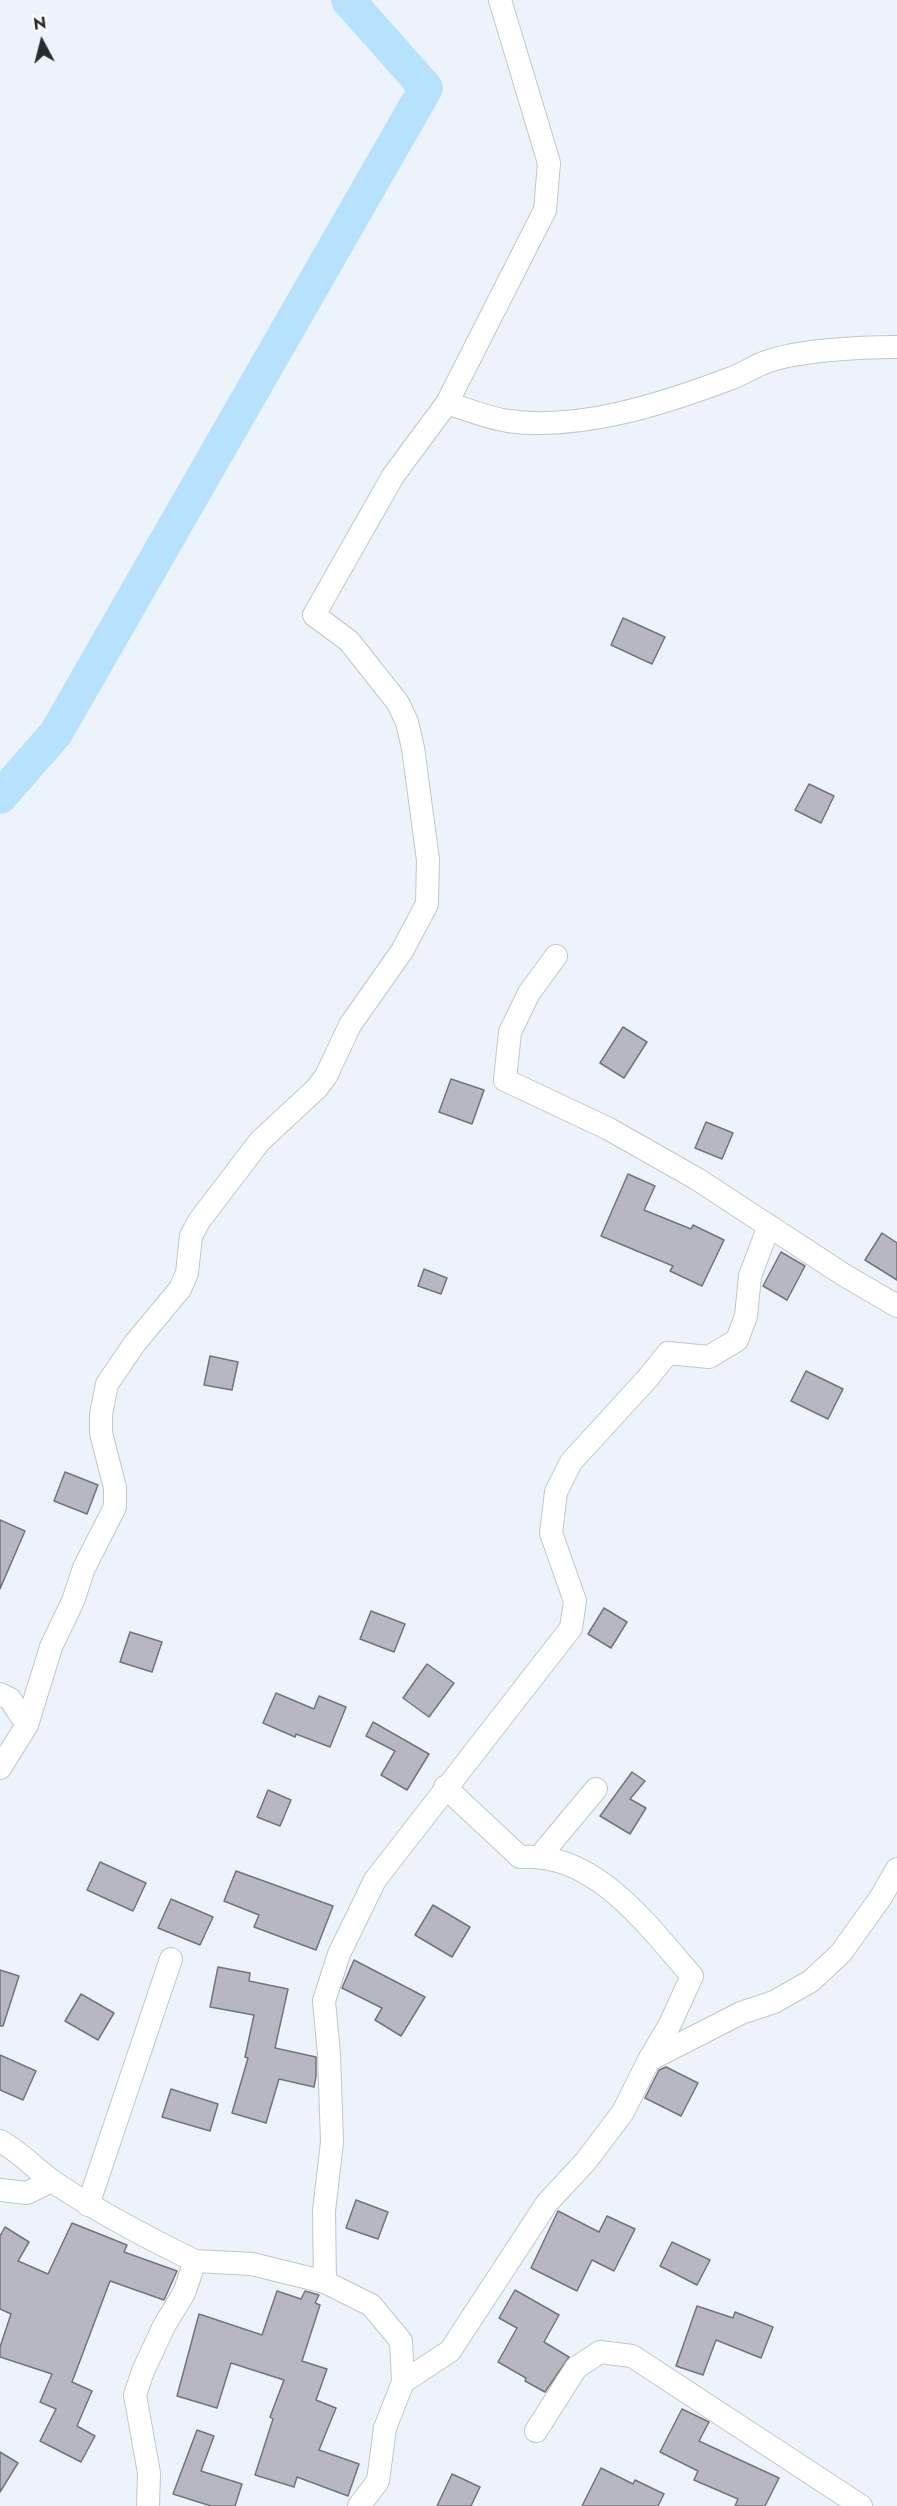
<!DOCTYPE html>
<html>
<head>
<meta charset="utf-8">
<style>
  body { margin:0 }
  #map { position:relative; width:897px; height:2506px; overflow:hidden; background:#edf3fb; font-family:Jost,sans-serif }
  canvas { display:block }
  .north { position:absolute; left:12px; top:12px; width:60px; height:60px; -webkit-text-stroke:4px #fff; paint-order:stroke; rotate:353deg; font-size:16px; font-weight:700; line-height:24px; text-align:center; color:#292b2e }
  .north::after { content:''; display:block; margin:auto; width:21px; height:27px; background:#292b2e; clip-path:polygon(50% 0,100% 100%,50% 72%,0 100%) }
</style>
</head>
<body>
<div id="map">
<canvas width="897" height="2506"></canvas>
<div class="north">N</div>
</div>
<script>
const ctx = document.querySelector('canvas').getContext('2d');
ctx.lineJoin = 'round';
function stroke(path, color, width, dash) { ctx.strokeStyle = color; ctx.lineWidth = width; ctx.lineCap = dash ? 'butt' : 'round'; ctx.setLineDash(dash || []); ctx.stroke(path); }
function fill(path, color) { ctx.fillStyle = color; ctx.fill(path, 'evenodd'); }
stroke(new Path2D(`
  M0 797 56 733 426 88 348 0`), '#b7e2fe', 34);
const building = new Path2D(`
  M623 618 665 637 652 664 611 645Z
  M809 784 834 796 821 823 795 810Z
  M623 1027 647 1042 624 1078 600 1063Z
  M451 1079 484 1090 472 1124 439 1112Z
  M706 1122 733 1133 722 1159 695 1148Z
  M628 1174 655 1186 644 1210 691 1229 693 1225 724 1240 702 1286 670 1271 673 1266 601 1236Z
  M882 1233 897 1243V1280L865 1260Z
  M781 1252 805 1266 787 1300 763 1286Z
  M424 1269 447 1278 441 1294 418 1286Z
  M210 1356 238 1362 232 1390 204 1385Z
  M806 1371 843 1389 828 1419 791 1401Z
  M65 1472 98 1485 87 1514 54 1501Z
  M0 1520 25 1531 0 1589Z
  M604 1608 627 1622 611 1648 588 1634Z
  M371 1611 405 1624 394 1652 360 1639Z
  M130 1632 162 1642 152 1672 120 1662Z
  M427 1664 454 1683 429 1717 403 1698Z
  M276 1693 314 1709 319 1696 346 1707 330 1747 296 1734 295 1737 263 1723Z
  M373 1722 429 1754 407 1790 381 1775 395 1751 366 1736Z
  M632 1772 645 1781 630 1799 646 1808 630 1834 600 1816Z
  M268 1790 291 1800 280 1826 257 1817Z
  M100 1862 146 1883 133 1911 87 1890Z
  M236 1871 333 1906 316 1950 254 1927 259 1915 224 1901Z
  M171 1899 213 1917 200 1945 158 1928Z
  M433 1905 470 1927 452 1957 415 1935Z
  M354 1960 425 1997 401 2036 375 2020 382 2008 342 1988Z
  M218 1967 250 1973 249 1981 288 1989 275 2048 316 2057V2076L314 2087 279 2079 266 2123 232 2113 248 2058 245 2057 254 2015 210 2007Z
  M0 1970 19 1976 3 2026H0Z
  M81 1994 114 2013 98 2040 65 2021Z
  M0 2055 36 2071 23 2100 0 2090Z
  M666 2067 698 2083 681 2116 645 2098 659 2070Z
  M171 2089 218 2104 210 2131 162 2117Z
  M356 2200 388 2212 378 2239 346 2228Z
  M558 2211 599 2232 607 2216 635 2229 614 2271 592 2260 577 2291 531 2268Z
  M72 2223 127 2245 124 2252 177 2271 164 2300 110 2281 72 2382 92 2391 77 2426 95 2436 81 2462 40 2441 56 2409 40 2402 52 2374 0 2357V2347L11 2314 0 2309V2236L5 2227 29 2242 18 2261 48 2274Z
  M672 2242 710 2260 697 2285 660 2266Z
  M515 2290 559 2315 544 2342 569 2357 545 2392 525 2381 526 2378 498 2362 517 2328 499 2318Z
  M277 2291 301 2299 305 2291 319 2295 315 2303 320 2305 302 2361 327 2369 316 2400 336 2408 319 2450 359 2464 348 2496 297 2477 294 2487 255 2475 273 2419 270 2417 284 2380 231 2363 217 2408 177 2396 199 2314 262 2335Z
  M697 2306 733 2318 735 2312 773 2327 761 2358 716 2340 703 2375 676 2366Z
  M682 2409 709 2422 699 2441 779 2478 765 2506H735L738 2499 694 2480 698 2471 660 2452Z
  M197 2430 214 2436 201 2471 242 2484 235 2506H211L173 2494Z
  M0 2452 18 2463 0 2492Z
  M601 2468 633 2484 635 2480 664 2494 658 2506H582Z
  M452 2474 480 2487 471 2506H437Z`);
fill(building, '#b6b7c0');
stroke(building, '#73747c', 1.5);
const minor = new Path2D(`
  M447 403C466 409 487 418 508 421 579 431 663 404 729 379 742 375 754 366 766 362 798 350 862 347 897 347
  M556 956 529 993 510 1032 505 1080 609 1129 697 1179 844 1275 897 1306
  M0 1694 10 1699 27 1725
  M0 1768 27 1725 51 1647 73 1601 84 1568 115 1507V1488L101 1433V1414L107 1384 135 1343 180 1289 187 1273 191 1236 199 1221 260 1141 317 1088 326 1076 350 1025 402 951 427 904 428 860 413 748 407 722 398 703 349 641 314 615 393 476 447 403 545 210 549 163 500 0
  M445 1787 520 1857C595 1851 647 1925 692 1976L670 2024 649 2060
  M540 1856 596 1789
  M0 2141C22 2153 38 2172 58 2185 102 2214 148 2238 195 2261L184 2293 164 2326 143 2371 135 2395 149 2473 148 2506
  M0 2190 27 2193 51 2181
  M88 2205 171 1959
  M195 2261 252 2264 325 2282 371 2305 401 2341 403 2382
  M325 2282 324 2211 332 2142 329 2054 324 2001 339 1954 375 1880 571 1628 575 1601 551 1533 556 1492 571 1462 647 1379 668 1353 709 1357 737 1340 746 1316 750 1276 769 1226
  M536 2431 576 2368 600 2352 632 2356 861 2506
  M359 2506 378 2481 385 2428 403 2382 450 2351 547 2203 586 2161 623 2112 649 2060 741 2013 774 2002 811 1981 841 1953 881 1897 897 1869`);
stroke(minor, '#c0c6cd', 24);
stroke(minor, '#fff', 22);
</script>
</body>
</html>
